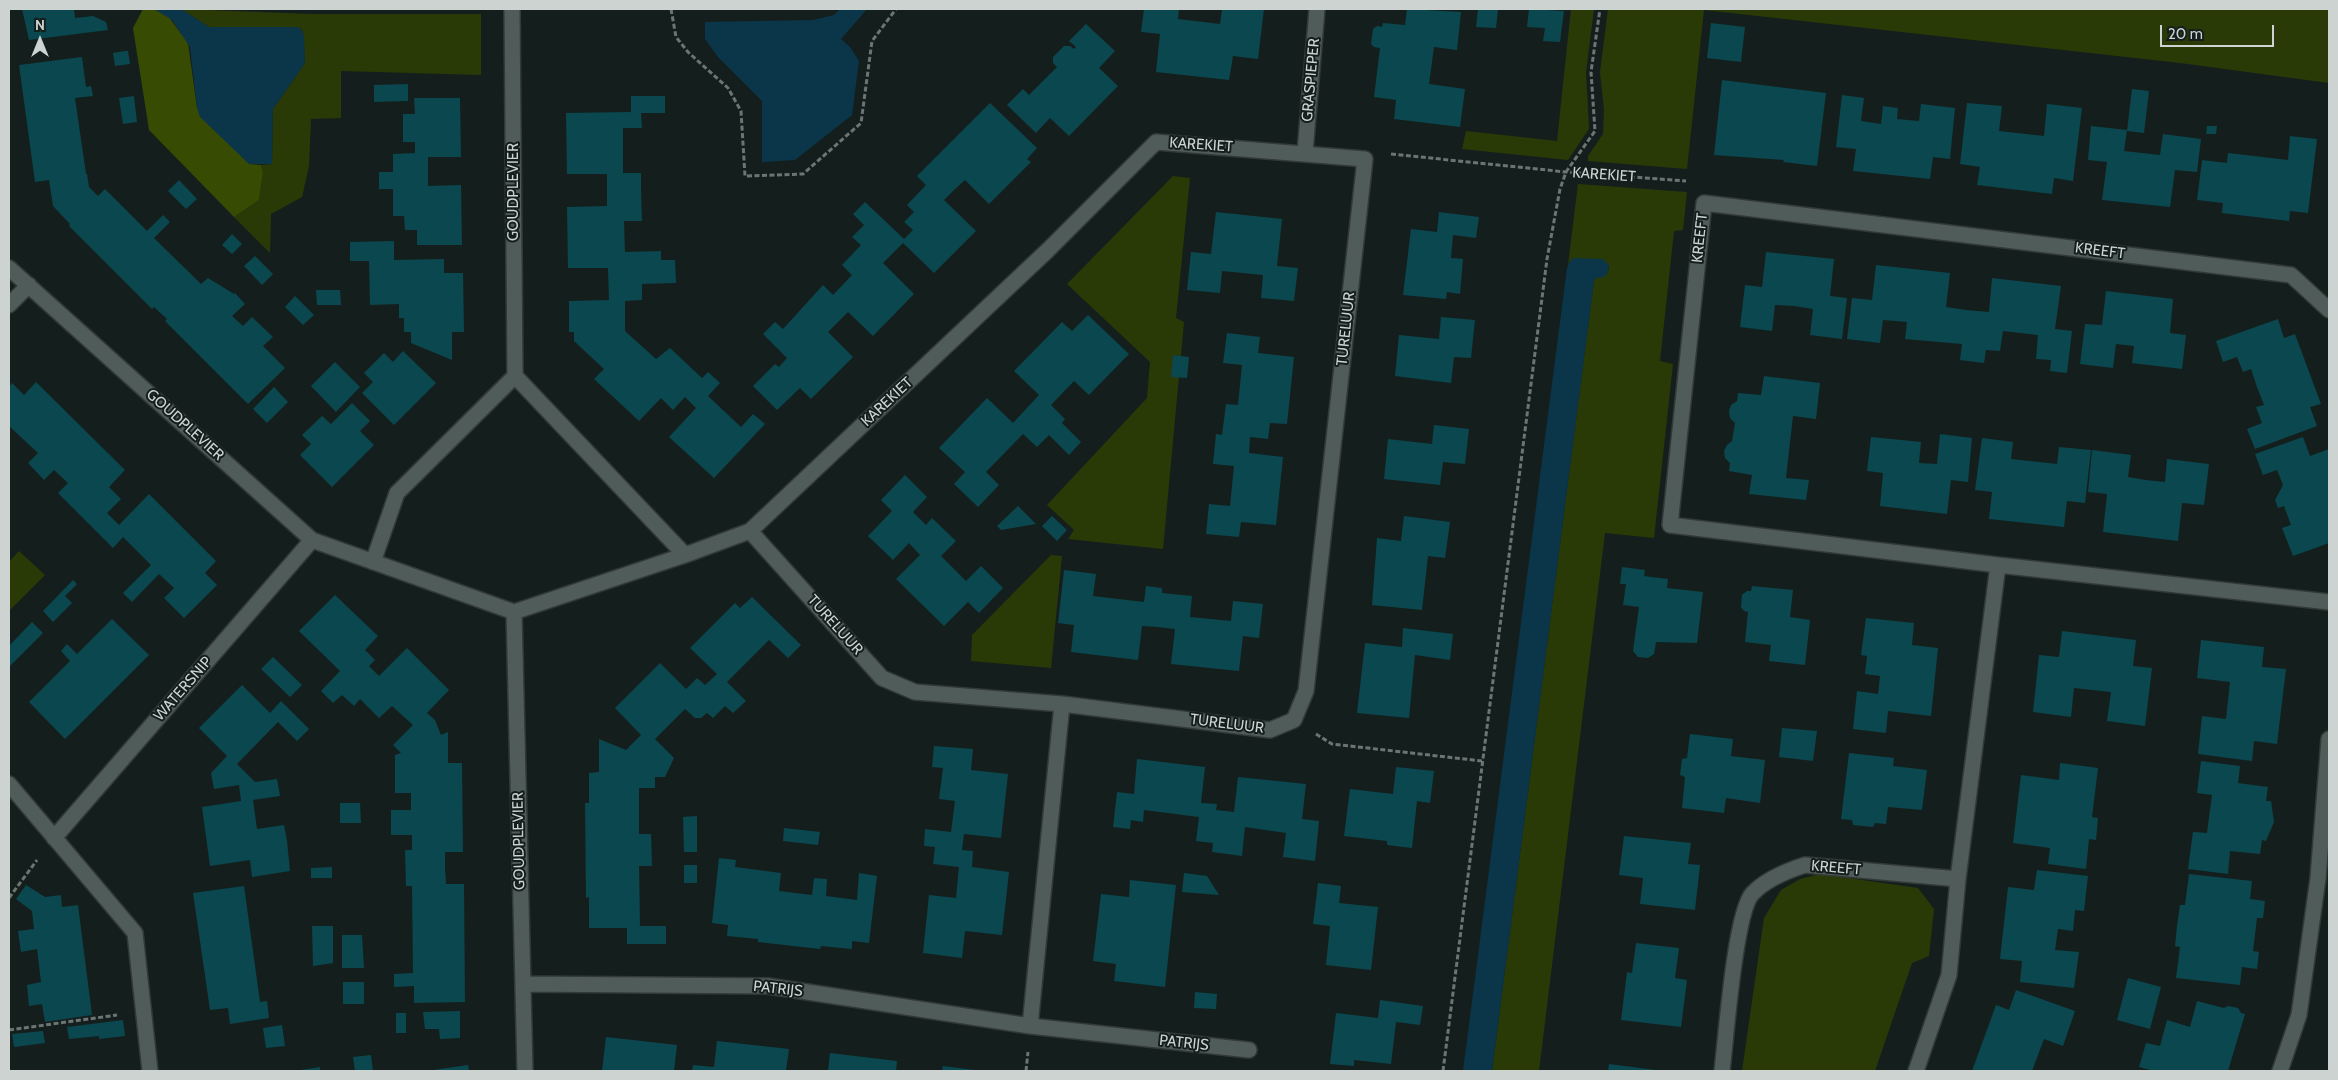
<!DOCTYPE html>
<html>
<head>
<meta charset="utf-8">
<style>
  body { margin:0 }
  #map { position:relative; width:2338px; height:1080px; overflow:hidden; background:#141f1d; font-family:Cabin,sans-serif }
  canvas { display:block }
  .frame { position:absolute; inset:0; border:10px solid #ccd3d1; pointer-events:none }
  .north { position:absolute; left:15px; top:15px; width:50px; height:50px; -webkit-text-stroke:4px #141f1d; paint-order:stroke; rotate:0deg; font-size:14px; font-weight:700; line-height:20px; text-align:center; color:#ccd3d1 }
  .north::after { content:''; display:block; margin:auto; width:18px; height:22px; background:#ccd3d1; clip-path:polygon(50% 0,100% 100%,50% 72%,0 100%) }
  .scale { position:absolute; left:2160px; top:25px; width:114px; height:22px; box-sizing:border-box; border:2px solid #ccd3d1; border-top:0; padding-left:6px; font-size:15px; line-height:18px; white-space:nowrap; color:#ccd3d1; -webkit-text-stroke:4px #141f1d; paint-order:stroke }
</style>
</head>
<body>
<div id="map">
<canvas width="2338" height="1080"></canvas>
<div class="frame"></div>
<div class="north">N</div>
<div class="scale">20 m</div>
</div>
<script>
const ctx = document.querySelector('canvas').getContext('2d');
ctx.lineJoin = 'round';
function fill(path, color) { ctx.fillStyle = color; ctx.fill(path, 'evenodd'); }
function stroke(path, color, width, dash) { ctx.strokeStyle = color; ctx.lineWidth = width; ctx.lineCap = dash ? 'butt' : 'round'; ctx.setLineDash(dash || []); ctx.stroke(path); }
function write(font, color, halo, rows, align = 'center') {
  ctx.font = font + ' Cabin,sans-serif'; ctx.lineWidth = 4; ctx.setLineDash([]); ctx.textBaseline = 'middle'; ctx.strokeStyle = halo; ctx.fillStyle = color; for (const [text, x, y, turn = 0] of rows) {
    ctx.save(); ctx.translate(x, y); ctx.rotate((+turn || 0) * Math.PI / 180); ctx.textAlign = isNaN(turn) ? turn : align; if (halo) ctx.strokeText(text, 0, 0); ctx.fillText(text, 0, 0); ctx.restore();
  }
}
fill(new Path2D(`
  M181 9 311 14H481V75L341 71V118L311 119 309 166 302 197 271 214 270 253 234 217 259 200 263 173 261 165 272 164 273 109 305 63 303 32 301 29 209 27Z
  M1571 9H1594L1586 72 1589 129 1568 160 1462 149 1466 131 1557 141Z
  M1608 9H2329V83L2180 63 1704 10 1687 169 1588 161V156L1603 134 1604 110 1600 72Z
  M1173 176 1190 178 1176 318 1184 322 1163 549 1068 539 1074 530 1047 505 1147 398 1150 362 1067 284Z
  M1578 184 1687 192 1683 230 1674 231 1660 361 1673 364 1654 538 1605 533 1539 1071H1492L1594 280C1601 273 1608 280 1609 265L1570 261 1568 265Z
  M19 551 45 575 9 611V562Z
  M1051 555 1062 556 1051 668 971 661 972 635Z
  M1820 874 1918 888 1934 909 1929 956 1912 963 1875 1071H1742L1764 918 1781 890 1800 879Z`), '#2a3a06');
fill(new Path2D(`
  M143 9H154L168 16 188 43 197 108 249 164 261 165 263 173 259 200 234 217 149 130 133 28Z`), '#374c02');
fill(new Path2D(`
  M154 9H181L209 27H297L301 29 304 36 305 63 273 109 272 164H249L200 117 197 108 190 47 172 20Z
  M840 9H867L841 39 850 47 859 61 852 115 795 160 762 162V101L718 57 705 39V22L813 20 834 15Z
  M1574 258 1603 259 1609 265 1608 272 1604 277 1596 278 1594 281 1492 1071H1463L1567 268 1570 261Z`), '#0b364a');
fill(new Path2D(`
  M22 9H74L75 18 93 16 106 22 108 30 29 40Z
  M1144 9H1179L1178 19 1220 24 1222 9H1264L1258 59 1233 56 1229 80 1156 72 1160 34 1141 32Z
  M1407 9 1461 12 1457 50 1434 47 1429 84 1465 89 1460 127 1394 119 1396 100 1374 97 1380 48 1374 47 1371 44 1373 29 1377 26 1382 27 1383 23 1405 25Z
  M1478 9 1498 10 1496 28 1476 27Z
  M1529 9 1564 11 1560 42 1543 41 1545 28 1527 27Z
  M1711 23 1745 27 1741 62 1707 58Z
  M1086 24 1115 51 1099 68 1118 86 1069 136 1050 118 1036 133 1007 105 1023 89 1029 95 1057 67 1053 63V57L1064 46H1070L1074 49 1076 47 1069 41Z
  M125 51H128L130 64 115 66 113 53Z
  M82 57 86 87 91 86 93 96 75 98 86 174H87L89 187 98 196 105 189 147 231 163 215 170 222 154 238 201 284 208 278 234 294 235 293 245 304 232 316 243 326 252 317 273 337 263 346 285 368 248 404 165 321 167 319 154 307 152 309 69 226 70 224 53 206 49 180 35 182 19 65Z
  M1722 80 1826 93 1817 166 1783 162 1784 160 1714 155Z
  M408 84V101L374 102V85Z
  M2132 89 2149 91 2144 133 2127 131Z
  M1842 95 1864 98 1861 121 1881 124 1883 106 1898 108 1897 119 1919 121 1921 104 1955 108 1950 159 1933 157 1930 179 1853 171 1856 149 1836 147Z
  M134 96 137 122 123 124 119 98Z
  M631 96H665V113H641L642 128H623V173H641V190L642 221H624L625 252 661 251V260H675L676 283 642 284V300L625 301V331L656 359 670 348 702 378 708 372 720 383 708 396 741 427 753 414 765 424 714 478 669 437 696 408 685 397 673 410 661 398 639 421 594 379 604 369 574 341V332H569V301L609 300 608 268H568L567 207 607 206V174H567L566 113 631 112Z
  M414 98H460L461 157H428V186L461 185 462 245H417V230H405L404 216H393V189H379V172H393V154L415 153V142H403V114H415Z
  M990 103 1037 148 1027 159 1031 162 989 204 965 180 954 190 944 200 976 231 934 273 903 243 883 263 914 294 873 336 848 312 828 332 853 357 811 399 800 388 777 410 753 386 775 364 779 367 787 358 763 334 775 322 783 329 823 285 833 295 852 275 842 265 861 245 852 237 864 225 853 214 865 202 904 239 913 230 904 222 914 212 907 205 926 185 917 176Z
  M1967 103 2002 106 1999 131 2044 136 2047 104 2082 108 2073 181 2054 178 2052 194 1977 185 1980 167 1960 164Z
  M2091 126 2127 130 2124 151 2160 155 2163 134 2201 139 2197 172 2175 170 2170 207 2102 200 2107 162 2088 160Z
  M2207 126H2217L2216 134H2206Z
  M2290 136 2317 139 2308 213 2290 211 2289 221 2222 213 2223 203 2197 200 2202 160 2227 163 2228 153 2288 160Z
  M179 180 197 199 186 209 168 191Z
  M1216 212 1282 219 1277 266 1298 268 1294 301 1261 298 1263 275 1243 273 1222 271 1220 293 1187 290 1191 252 1211 254Z
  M1439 212 1479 217 1476 238 1453 235 1451 258 1463 259 1460 294 1447 292 1446 299 1403 295 1411 229 1437 232Z
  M232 234 242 244 232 254 222 245Z
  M394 241V260L444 259V273H463L464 332H452V360L411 343V332H404V318H399V304L370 305 369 261H350V242Z
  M1766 252 1834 259 1830 296 1847 298 1842 339 1810 335 1813 309 1794 306 1775 305 1772 331 1740 327 1745 285 1762 287Z
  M255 256 273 274 262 285 244 266Z
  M1876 265 1950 273 1946 307 1966 310 1989 312 1992 278 2061 286 2055 329 2072 331 2067 373 2050 371 2051 360 2036 359 2038 335 2003 331 2000 351 1986 350 1984 363 1960 360 1962 344 1905 339 1907 322 1883 320 1880 343 1847 339 1852 298 1872 300Z
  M316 290H340L341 305H317Z
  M2106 291 2173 299 2170 333 2186 335 2182 369 2132 363 2134 346 2116 344 2113 368 2080 364 2085 324 2102 325Z
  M295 296 314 315 303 325 285 307Z
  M1088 315 1129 354 1089 395 1074 381 1051 405 1065 419 1062 423 1081 442 1069 455 1049 435 1037 447 1023 434 986 472 999 485 978 507 954 484 965 472 939 448 987 398 1013 423 1039 395 1014 371 1062 322 1072 331Z
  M1441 317 1475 320 1471 358 1454 357 1451 383 1395 376 1399 335 1439 339Z
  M2278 319 2284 338 2295 334 2321 404 2310 407 2317 426 2255 449 2247 429 2262 423 2256 407 2264 405 2257 387 2251 369 2243 372 2237 357 2223 362 2216 341Z
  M1227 333 1260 337 1258 353 1294 357 1287 424 1270 423 1268 439 1250 437 1249 453 1283 457 1276 525 1241 522 1239 537 1206 534 1209 504 1230 506 1234 466 1213 464 1216 434 1222 435 1226 404 1238 405 1242 365 1223 363Z
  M403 351 436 383 394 425 362 393 373 382 364 373 384 353 393 362Z
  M1173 355 1189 357 1187 378 1171 377Z
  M335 362 360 387 336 412 311 386Z
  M1764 376 1820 383 1816 419 1793 416 1786 478 1809 480 1806 500 1749 494 1752 475 1729 471 1730 463 1725 458 1724 451 1727 445 1732 441 1735 423 1730 418 1729 411 1731 405 1737 401 1738 393 1761 395Z
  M36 382 125 470 109 487 121 499 107 513 119 525 149 494 216 561 205 573 217 585 184 618 164 598 174 588 159 574 132 602 123 593 151 565 123 537 113 548 58 493 68 483 54 470 44 480 28 463 38 453 9 426V387L12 383 24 395Z
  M274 387 288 402 267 423 253 409Z
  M352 403 370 421 360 431 374 445 332 487 300 455 311 444 302 435 322 416 331 424Z
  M1434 425 1469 429 1465 464 1443 462 1440 485 1384 479 1388 439 1432 444Z
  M1940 434 1972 438 1968 482 1951 480 1947 514 1880 506 1883 473 1867 471 1871 437 1921 442 1919 463 1937 464Z
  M2303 437 2310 456 2329 449V543L2293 556 2282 528 2291 525 2284 506 2278 508 2275 500 2283 485 2277 470 2263 475 2255 454Z
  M1982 438 2013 442 2011 459 2057 464 2059 447 2091 450 2085 503 2067 501 2064 527 1989 519 1992 492 1975 490Z
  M2092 450 2131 455 2128 477 2146 480 2165 482 2167 459 2209 464 2204 505 2182 503 2178 541 2103 532 2107 494 2088 492Z
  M905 475 927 497 913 512 926 525 932 518 956 541 941 556 966 581 981 566 1003 588 979 613 968 602 944 626 896 579 920 555 909 543 893 560 868 536 892 511 881 500Z
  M1018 506 1036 524 1001 530 997 526Z
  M1052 516 1067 530 1057 541 1042 526Z
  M1404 516 1450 522 1445 558 1428 556 1422 610 1372 605 1377 538 1401 541Z
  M1622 567 1645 570 1644 576 1668 579 1667 588 1703 592 1697 643 1656 642 1654 654 1648 658 1638 657 1633 651 1639 607 1623 605 1626 584H1620Z
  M1064 570 1096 574 1093 596 1144 602 1146 586 1162 588V593L1192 596 1190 617 1231 621 1233 601 1263 604 1259 638 1243 636 1239 671 1171 664 1175 629 1158 627 1142 626 1138 660 1071 652 1074 625 1058 623Z
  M73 580 77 584 65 596 72 603 53 622 43 611Z
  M1752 586 1793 590 1790 617 1810 620 1805 665 1769 661 1771 645 1745 642 1748 612 1744 611 1741 607 1742 595 1747 591H1751Z
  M335 595 378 636 365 650 375 660 369 666 379 676 407 648 449 690 427 713 435 720 441 735 448 732V763H462L463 852H445V868L446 884H464L465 1002 414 1003V986L394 987V974L413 973 412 886H406L405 850H412V835H391V810H411V793H395V755L401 753 393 745 413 725 392 706 379 718 360 699 354 706 342 695 333 703 321 691 340 671 299 631Z
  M752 597 801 645 788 658 769 640 727 682 746 701 733 713 725 706 713 718 707 713 701 718H695L685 709 655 739 674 758 665 777H655V788H639V834H651L652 866H639L640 926H666V944H627V928H589V897L586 898 585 803H589V773L599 772V739L626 750 641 735 615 708 660 663 686 689 697 678 705 685 717 674 690 648 735 603 740 608Z
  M1866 618 1914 623 1912 645 1938 648 1931 716 1888 711 1886 733 1853 729 1857 691 1878 694 1880 676 1865 674 1867 656 1861 655Z
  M112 619 149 655 65 739 29 702 70 661 61 651 67 644 77 654Z
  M32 622 43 633 9 667V646Z
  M1403 628 1453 634 1450 660 1415 655 1409 718 1357 713 1365 643 1402 647Z
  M2062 631 2136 640 2133 666 2152 668 2145 726 2107 721 2111 692 2074 688 2071 717 2033 712 2039 655 2059 657Z
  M2201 640 2264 647 2262 667 2286 669 2277 744 2254 741 2252 761 2198 754 2202 716 2226 719 2230 682 2197 678Z
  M273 657 302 685 290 697 261 669Z
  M242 685 270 713 281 701 309 729 297 741 278 722 237 764 255 782 277 779 280 796 253 800 257 829 284 825 287 841 290 871 252 877 250 860 210 866 202 807 241 801 239 785 214 789 211 773 227 756 199 728Z
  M1782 728 1817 731 1813 761 1779 757Z
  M1690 734 1733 739 1731 756 1765 760 1760 803 1726 798 1724 813 1682 808 1685 777 1680 775 1682 759 1687 758Z
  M934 746 973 749 971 770 1008 774 1001 838 964 834 962 850 973 851 972 867 1009 872 1002 935 965 931 962 958 923 953 929 895 956 898 959 867 933 864 935 847 924 846 925 829 951 832 955 801 939 799 943 768 932 767Z
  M1849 753 1894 758 1893 766 1927 770 1922 810 1888 807 1886 824 1875 823 1873 827 1853 825 1852 820 1841 819Z
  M1137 759 1205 767 1201 803 1217 804 1216 810 1234 812 1238 777 1306 784 1302 819 1319 821 1315 861 1283 857 1286 833 1245 827 1242 856 1212 852 1213 843 1196 841 1199 817 1144 810 1143 822 1131 820 1130 829 1113 827 1117 792 1134 794Z
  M2201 761 2240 766 2238 783 2268 787 2266 801H2271L2274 822 2266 841 2262 840 2260 854 2230 851 2228 874 2188 869 2193 832 2207 833 2212 795 2197 793Z
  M2060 763 2098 768 2092 817 2098 818 2096 840 2089 839 2086 869 2048 864 2050 848 2013 843 2021 775 2059 780Z
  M1396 767 1434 771 1430 803 1417 801 1412 848 1387 845V841L1344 836 1350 789 1393 794Z
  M340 803H360L361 823H340Z
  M697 816V852H684L683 817Z
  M784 828 820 832 818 845 783 841Z
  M1624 836 1691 843 1688 864 1700 865 1695 910 1640 904 1643 878 1619 875Z
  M719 858 736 860 735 867 781 873 779 891 812 895 814 878 827 879 826 896 857 900 859 873 877 876 869 943 852 941V949L821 946 820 949 758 942V939L727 936 728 925 712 923Z
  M684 865H697V883H684Z
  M332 867V878H311V868Z
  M2037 870 2088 876 2084 911 2075 910 2073 931 2058 929 2055 950 2079 952 2074 988 2020 982 2022 961 2000 959 2008 887 2034 890Z
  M1184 873 1207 876 1219 895 1182 892Z
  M2189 874 2252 881 2250 899 2265 901 2263 918H2257L2253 951 2259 952 2257 969 2242 967 2240 985 2176 978 2180 947 2175 946 2177 926 2180 905H2185Z
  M1130 880 1176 885 1165 987 1114 981 1116 964 1093 961 1101 894 1129 897Z
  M1318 883 1341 886 1339 903 1378 907 1371 970 1326 965 1330 926 1313 924Z
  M26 885 45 897 61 895 62 907 78 905 92 1015 45 1022 42 1004 29 1006 27 985 41 982 37 949 21 952 18 931 34 929 32 911 16 899Z
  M244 886 260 1002 267 1001 269 1018 230 1024 228 1008 210 1010 193 893Z
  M312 926H333V963L313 966Z
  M342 935H362L364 968H342Z
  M1636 943 1679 948 1675 978 1687 980 1681 1027 1621 1020 1627 972 1632 973Z
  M2128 978 2161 987 2150 1029 2117 1020Z
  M343 982H364V1004H343Z
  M2016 990 2075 1011 2063 1046 2044 1039 2032 1071H1972L1996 1005 2009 1010Z
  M1195 992 1217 994 1216 1009 1194 1008Z
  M1380 1000 1423 1006 1420 1025 1396 1022 1391 1064 1354 1060V1066L1330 1064 1336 1013 1378 1018Z
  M2197 1001 2224 1008 2228 1006 2238 1008 2241 1013 2245 1014 2228 1071H2154L2139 1067 2146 1043 2160 1046 2167 1020 2190 1027Z
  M460 1011V1038L440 1039 439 1029H425L423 1012Z
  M396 1013H406V1033H396Z
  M123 1020 125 1036 99 1039V1036L69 1039 67 1027Z
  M282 1025 285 1046 266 1048 263 1028Z
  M43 1031 45 1043 14 1047 12 1034Z
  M606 1037 677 1045 674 1071H602Z
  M717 1041 789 1049 786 1071H692L693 1065 714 1067Z
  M830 1053 897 1061 896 1071H828Z
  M371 1055 373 1071H355L353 1057Z
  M1609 1064 1656 1070V1071H1608Z
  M468 1065 469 1071H433V1070Z
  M943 1066 975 1070V1071H942Z
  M320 1067V1071H301V1070Z`), '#0b474e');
const street = new Path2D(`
  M512 9 515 376
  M1305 152 1317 9
  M9 268 312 540 514 612 685 555
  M9 305 29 285
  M2329 310 2291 275 1704 203 1670 525 1998 565 2329 602
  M373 562 397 493 515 376 685 555 750 531 1048 250 1156 142 1365 159 1306 691 1294 720 1270 730 1062 704 915 692 882 678 750 531
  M514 612 525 1071
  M9 784 135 933 150 1071
  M54 838 312 540
  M523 984 768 986 1030 1026 1249 1050
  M1030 1026 1062 704
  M1722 1071C1726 1038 1735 914 1752 894 1766 879 1786 871 1805 865L1958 879
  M1916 1071 1949 975 1958 879 1998 565
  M2280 1071 2299 1015 2318 878 2329 739`);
stroke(street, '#323937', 18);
stroke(new Path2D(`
  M671 9 676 37 688 52 728 88 741 111 745 176 803 174 861 123 872 41 896 9
  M1391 154 1566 172 1686 181
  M1316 734 1332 744 1482 761
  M9 898 37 860
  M9 1030 117 1015
  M1026 1071 1028 1052
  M1443 1071 1547 259 1560 189 1566 172 1595 131 1591 72 1600 9`), '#6c7573', 3, [5, 2.5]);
stroke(street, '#505c59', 15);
write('15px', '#ccd3d1', '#141f1d', [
  ["GRASPIEPER",1311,80,-85],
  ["KAREKIET",1201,145,4],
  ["KAREKIET",1604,175,4],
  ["GOUDPLEVIER",514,192,-90],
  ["KREEFT",1700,238,-84],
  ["KREEFT",2100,251,7],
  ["TURELUUR",1346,329,-84],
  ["KAREKIET",887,402,-43],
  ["GOUDPLEVIER",185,425,42],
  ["TURELUUR",835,625,48],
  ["WATERSNIP",183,689,-49],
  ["TURELUUR",1227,724,7],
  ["GOUDPLEVIER",519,841,-91],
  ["KREEFT",1836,868,5],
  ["PATRIJS",778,989,6],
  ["PATRIJS",1184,1043,6]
]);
</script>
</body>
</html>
